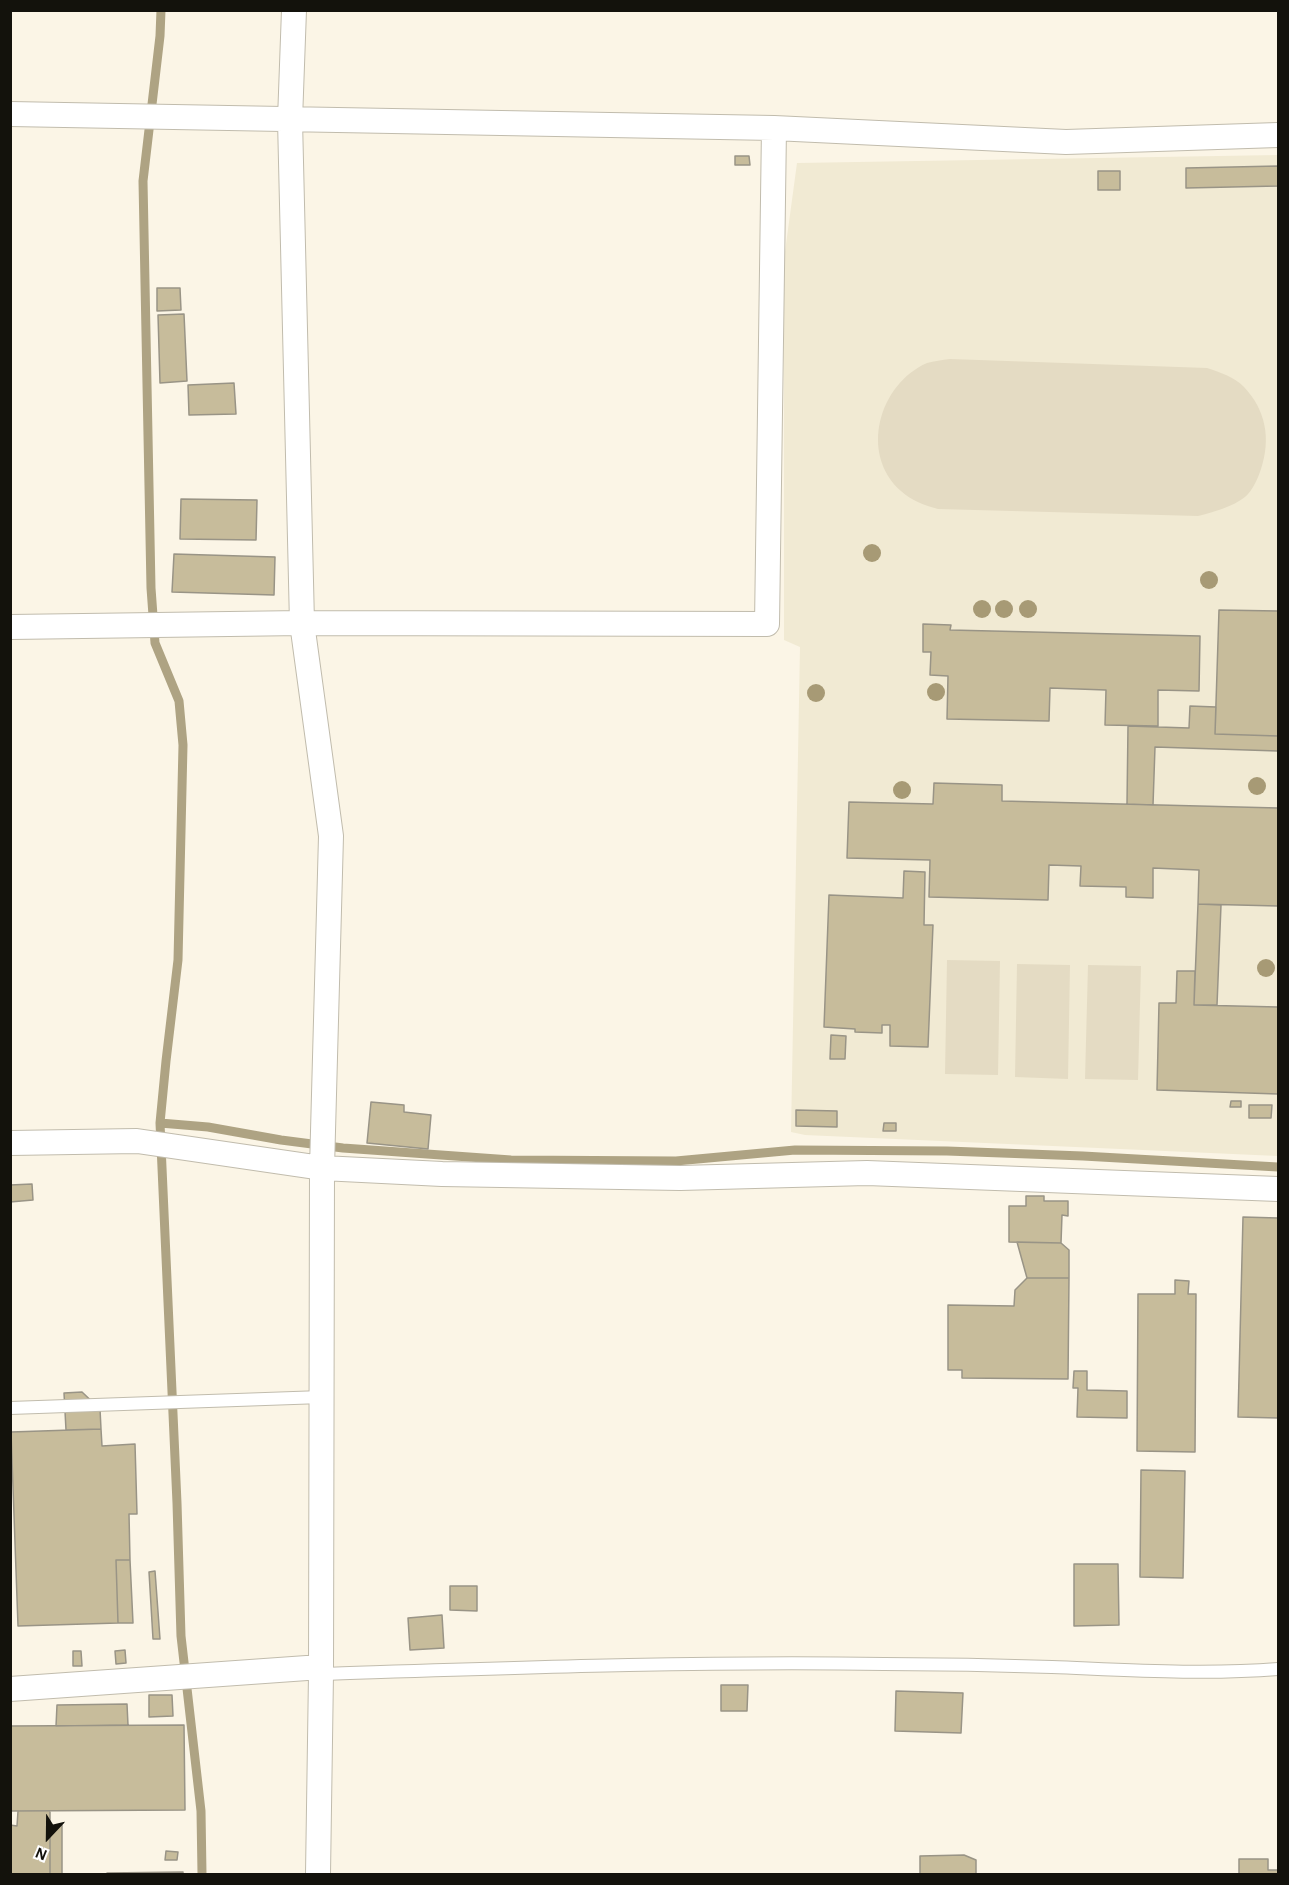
<!DOCTYPE html>
<html>
<head>
<meta charset="utf-8">
<style>
  body { margin:0 }
  #map { position:relative; width:1289px; height:1885px; overflow:hidden; background:#fbf5e6; font-family:"Alegreya Sans",sans-serif }
  canvas { display:block }
  .frame { position:absolute; inset:0; border:12px solid #13120c; pointer-events:none }
  .north { position:absolute; left:18px; top:1807px; width:60px; height:60px; -webkit-text-stroke:4px #fff; paint-order:stroke; rotate:202deg; font-size:16px; font-weight:700; line-height:24px; text-align:center; color:#13120c }
  .north::after { content:''; display:block; margin:auto; width:21px; height:27px; background:#13120c; clip-path:polygon(50% 0,100% 100%,50% 72%,0 100%) }
</style>
</head>
<body>
<div id="map">
<canvas width="1289" height="1885"></canvas>
<div class="frame"></div>
<div class="north">N</div>
</div>
<script>
const ctx = document.querySelector('canvas').getContext('2d');
ctx.lineJoin = 'round';
function fill(path, color) { ctx.fillStyle = color; ctx.fill(path, 'evenodd'); }
function stroke(path, color, width, dash) { ctx.strokeStyle = color; ctx.lineWidth = width; ctx.lineCap = dash ? 'butt' : 'round'; ctx.setLineDash(dash || []); ctx.stroke(path); }
fill(new Path2D(`
  M1278 155V1156L805 1135 791 1132 800 647 784 640V259L797 163Z`), '#f1ead3');
fill(new Path2D(`
  M950 359 1207 368C1219 372 1235 377 1244 387 1266 410 1271 439 1261 469 1258 478 1253 490 1245 497 1232 507 1214 512 1198 516L938 509C924 505 912 501 901 491 859 454 879 384 927 363 934 361 942 360 950 359Z
  M947 960 1000 961 998 1075 945 1074Z
  M1017 964 1070 965 1068 1079 1015 1077Z
  M1088 965 1141 966 1138 1080 1085 1079Z`), '#e4dbc3');
stroke(new Path2D(`
  M161 10 160 36 143 181 151 588 155 643 179 701 183 745 178 960 166 1061 160 1123 177 1503 181 1636 201 1811 202 1874
  M160 1123 208 1127 281 1140 343 1148 511 1160 676 1161 795 1150 947 1151 1083 1156 1278 1167`), '#aea383', 9);
const building = new Path2D(`
  M735 156H749L750 165H735Z
  M1278 166V186L1186 188V168Z
  M1098 171H1120V190H1098Z
  M157 288H180L181 310 157 311Z
  M184 314 187 381 160 383 158 315Z
  M234 383 236 414 189 415 188 385Z
  M181 499 257 500 256 540 180 539Z
  M174 554 275 557 274 595 172 592Z
  M1219 610 1278 611V736L1215 734Z
  M923 624 951 625 950 630 1200 636 1199 691 1158 690V726L1105 725 1106 690 1050 688 1049 721 947 719 948 676 930 675 931 652H923Z
  M1190 706 1216 707 1215 734 1278 736V751L1155 747 1153 805 1127 804 1128 726 1189 728Z
  M934 783 1002 785V801L1278 808V906L1198 904 1199 870 1153 868V898L1126 897V887L1080 886 1081 866 1049 865 1048 900 929 897 930 860 847 858 849 802 933 804Z
  M904 871 925 872 924 925H933L928 1047 890 1046V1025H882V1033L855 1032V1029L824 1027 829 895 903 898Z
  M1198 904 1221 905 1217 1005H1194Z
  M1177 971H1195L1194 1005 1278 1007V1094L1157 1090 1159 1003H1176Z
  M831 1035 846 1036 845 1059H830Z
  M1231 1101H1241V1107H1230Z
  M371 1102 404 1105V1112L431 1115 428 1149 367 1143Z
  M1249 1105H1272L1271 1118H1249Z
  M796 1110 837 1111V1127L796 1126Z
  M884 1123H896V1131H883Z
  M32 1184 33 1200 10 1202V1185Z
  M1026 1196H1044V1201H1068V1216L1062 1215 1061 1243 1009 1242V1206H1026Z
  M1243 1217 1278 1218V1418L1238 1417Z
  M1017 1242 1061 1243 1069 1250V1278H1027Z
  M1027 1278H1069L1068 1379 962 1378V1370H948V1305L1014 1306 1015 1290Z
  M1175 1280 1189 1281 1188 1294H1196L1195 1452 1137 1451 1138 1294H1175Z
  M1074 1371H1087V1390L1127 1391V1418L1077 1417 1078 1388H1073Z
  M82 1392 100 1409 101 1429 66 1430 64 1393Z
  M101 1429 102 1446 135 1444 137 1514H129L130 1560H116L118 1623 18 1626 11 1432Z
  M1141 1470 1185 1471 1183 1578 1140 1577Z
  M116 1560H130L133 1623H118Z
  M1074 1564H1118L1119 1625 1074 1626Z
  M155 1571 160 1639H153L149 1572Z
  M450 1586H477V1611L450 1610Z
  M442 1615 444 1648 410 1650 408 1618Z
  M125 1650 126 1663 116 1664 115 1651Z
  M73 1651H81L82 1666H73Z
  M721 1685H748L747 1711H721Z
  M896 1691 963 1693 961 1733 895 1731Z
  M149 1695H172L173 1716 149 1717Z
  M127 1704 128 1725 56 1726 57 1705Z
  M184 1725 185 1810 10 1811V1726Z
  M18 1811H50V1874H10V1825L17 1826Z
  M62 1825V1874H50V1826Z
  M166 1851 178 1852 177 1860H165Z
  M964 1855 976 1860V1874H920V1856Z
  M1239 1859H1268V1870H1278V1874H1239Z
  M183 1872V1874H107V1873Z`);
fill(building, '#c7bc9b');
stroke(building, '#999486', 1.5);
const service = new Path2D(`
  M10 1408 322 1397
  M321 1674C509 1668 696 1661 884 1664 940 1664 996 1665 1052 1667 1128 1670 1203 1675 1278 1669`);
const minor = new Path2D(`
  M294 10 290 120 302 623 331 836 322 1168 321 1674 318 1874
  M10 114 774 128 1066 142 1278 135
  M10 627 302 623 767 624 774 128
  M10 1143 137 1141 322 1168 442 1174 680 1178 867 1173 1278 1189
  M10 1689 321 1667`);
stroke(service, '#c1bcad', 14);
stroke(minor, '#c1bcad', 26);
stroke(service, '#fff', 12);
stroke(minor, '#fff', 24);
ctx.fillStyle = '#a79a75';
for (const [x, y] of [
  [872,553],
  [1209,580],
  [982,609],
  [1004,609],
  [1028,609],
  [936,692],
  [816,693],
  [1257,786],
  [902,790],
  [1266,968]
]) { ctx.beginPath(); ctx.arc(x, y, 9, 0, 2 * Math.PI); ctx.fill(); }
</script>
</body>
</html>
